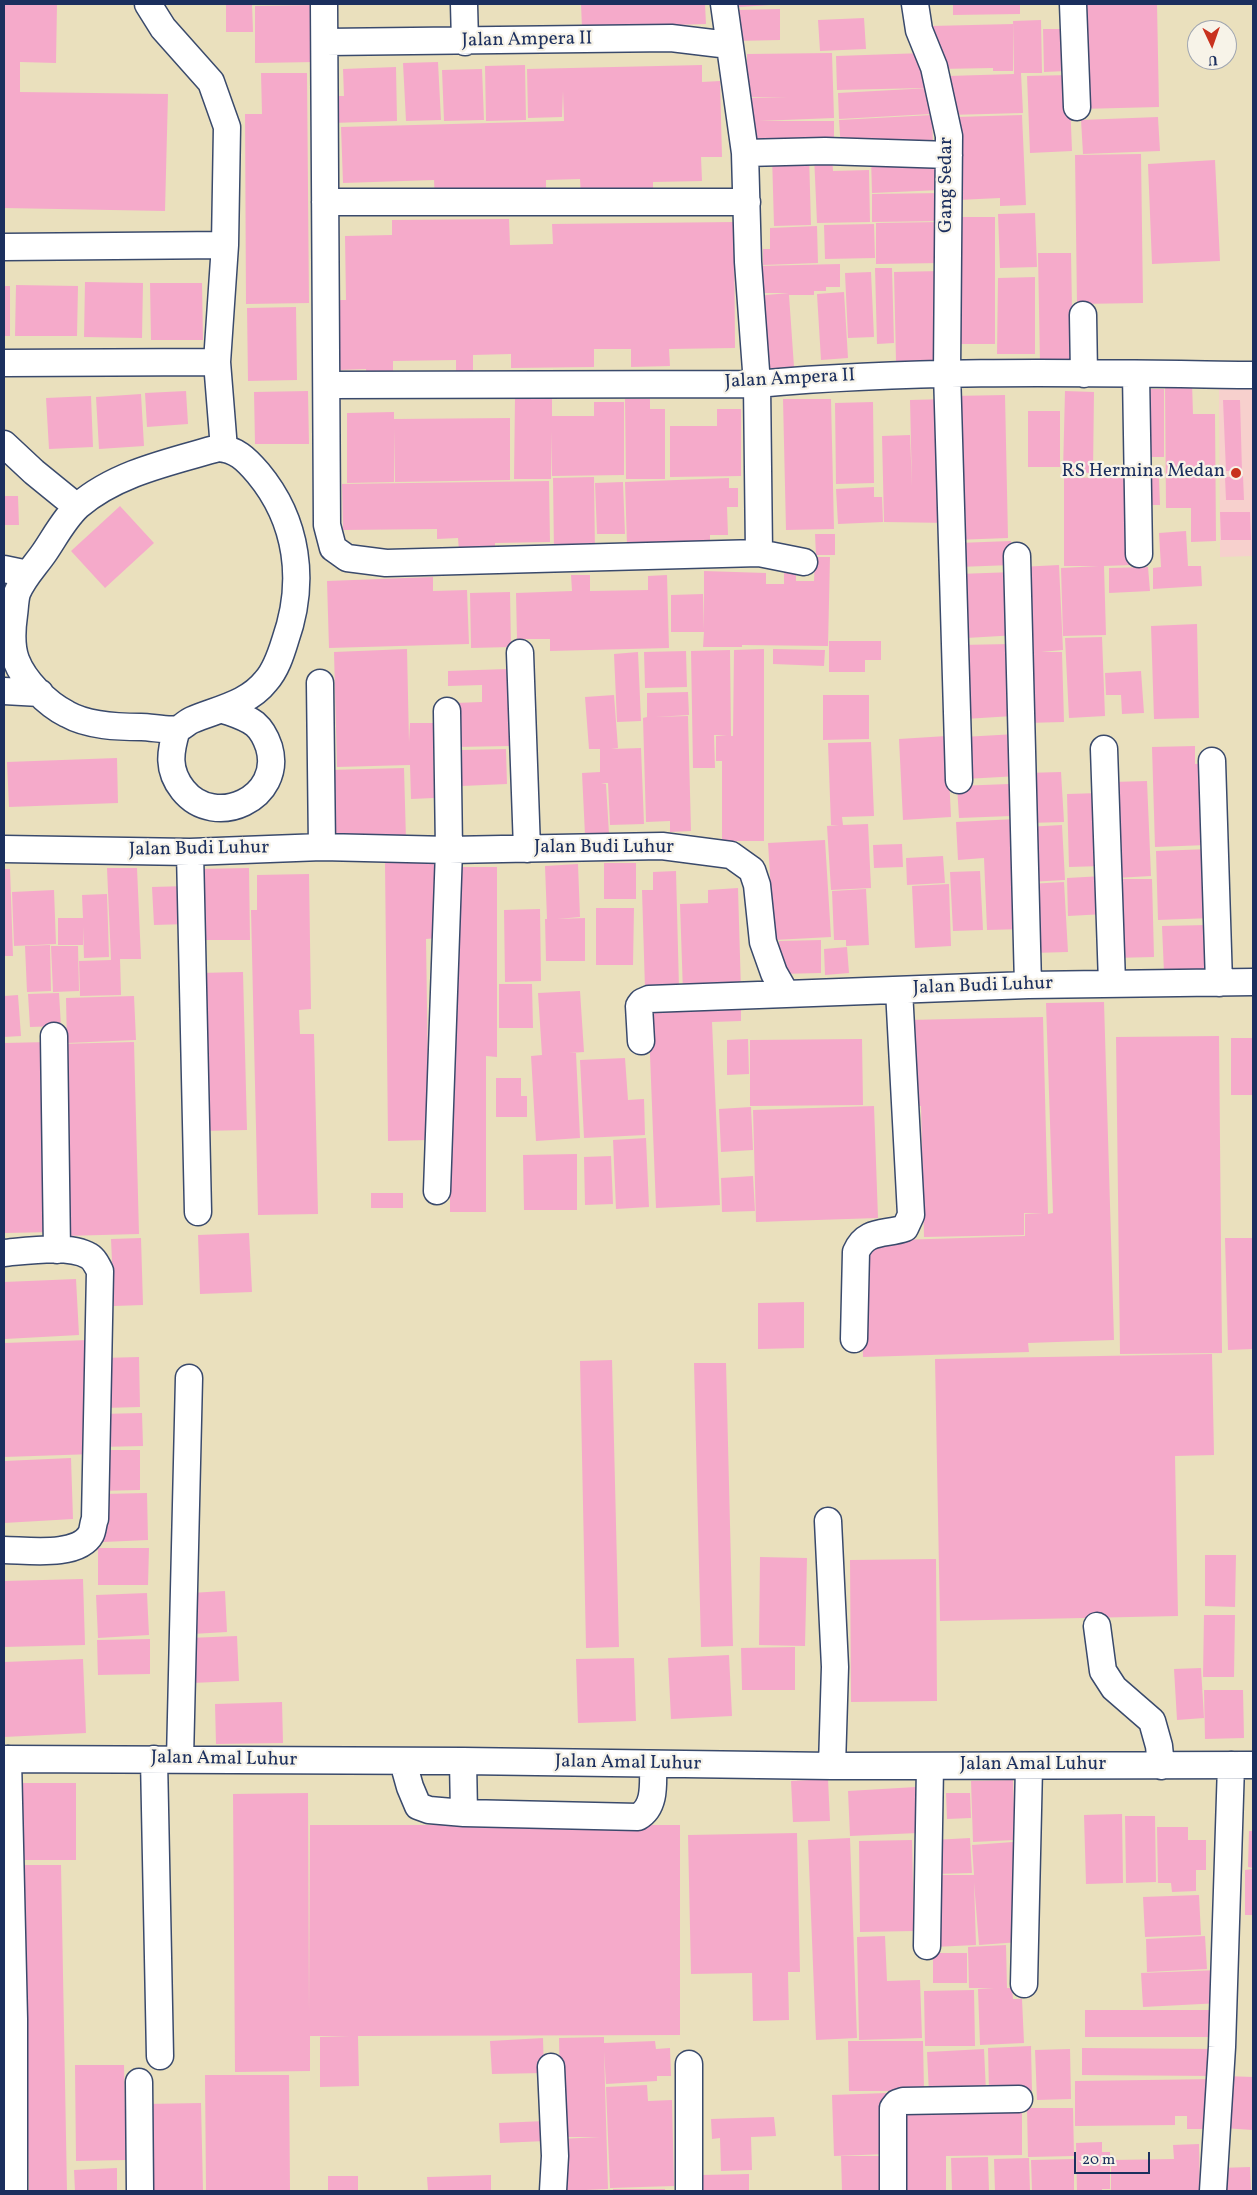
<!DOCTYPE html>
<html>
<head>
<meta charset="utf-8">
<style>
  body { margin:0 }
  #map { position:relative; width:1257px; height:2195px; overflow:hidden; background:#eae0bd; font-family:Vollkorn,serif }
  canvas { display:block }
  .frame { position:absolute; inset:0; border:5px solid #1b2f5e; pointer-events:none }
  .north { position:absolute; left:1187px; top:20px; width:50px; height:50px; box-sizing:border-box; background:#f7f3e8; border:1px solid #9fa5b1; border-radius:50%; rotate:177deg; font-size:14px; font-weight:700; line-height:20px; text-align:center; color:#1b2f5e }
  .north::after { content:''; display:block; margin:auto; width:18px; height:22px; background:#c8321e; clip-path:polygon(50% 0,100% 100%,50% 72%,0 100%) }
  .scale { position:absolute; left:1074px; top:2152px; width:76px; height:22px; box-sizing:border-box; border:2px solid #1b2f5e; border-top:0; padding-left:6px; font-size:15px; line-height:18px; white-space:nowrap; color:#1b2f5e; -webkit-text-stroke:4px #f7f3e8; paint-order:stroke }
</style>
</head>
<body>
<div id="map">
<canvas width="1257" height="2195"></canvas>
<div class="frame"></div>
<div class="north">U</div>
<div class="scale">20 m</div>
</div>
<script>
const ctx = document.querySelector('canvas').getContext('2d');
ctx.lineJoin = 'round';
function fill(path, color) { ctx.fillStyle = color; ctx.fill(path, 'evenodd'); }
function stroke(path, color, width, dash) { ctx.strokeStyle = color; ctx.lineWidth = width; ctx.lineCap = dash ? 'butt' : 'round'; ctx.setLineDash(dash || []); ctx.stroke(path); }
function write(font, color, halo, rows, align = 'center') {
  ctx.font = font + ' Vollkorn,serif'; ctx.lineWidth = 4.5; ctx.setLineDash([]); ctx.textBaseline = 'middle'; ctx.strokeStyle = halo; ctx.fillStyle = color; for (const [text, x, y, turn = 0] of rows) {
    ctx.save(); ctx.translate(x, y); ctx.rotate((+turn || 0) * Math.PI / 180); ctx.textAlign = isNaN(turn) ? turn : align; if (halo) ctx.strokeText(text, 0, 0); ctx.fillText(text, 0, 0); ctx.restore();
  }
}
fill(new Path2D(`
  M1219 389H1253V556L1220 557Z`), '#f7d0cd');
fill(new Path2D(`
  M4 4H57L56 63 20 62V92L168 94 165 211 4 208Z
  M226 4H252L253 32H226Z
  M581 4H705L706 24 582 28Z
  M739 4H770V5L739 7Z
  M953 4H1020V14L953 15Z
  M1078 4H1157L1159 107 1080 109Z
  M315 5 316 62 255 63V6Z
  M780 9V40L736 41V10Z
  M864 18 866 49 820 51 818 20Z
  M1041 20 1042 73H1021L1023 113 949 115 948 76 1014 74 1013 21Z
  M1013 24V71H993V68L938 69 931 26Z
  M1043 29H1066V71L1044 72Z
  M832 53 834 118 759 121H834V146H745L746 98 787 97H747V54Z
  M924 53 925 88 837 90 836 56Z
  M438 62 441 120 406 121 403 63Z
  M525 65 526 120 486 121 485 66Z
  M702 65V82L720 81 722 157H701L702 181 653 182V195L581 197 580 179 546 180V197L435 200 434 180 343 183 341 127 564 121 563 91 562 117 528 118 527 69Z
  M396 67 397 121 331 123 330 96H344L343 69Z
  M482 69 484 120 444 121 442 70Z
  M261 73H307L309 303 246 304 245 114H262Z
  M1069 75 1072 151 1030 153 1027 76Z
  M930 88 931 114 839 119 838 93Z
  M932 115 933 145 841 150 839 120Z
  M1022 115 1026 205 1000 206V198L958 200 956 117Z
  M1158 117 1160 151 1083 154 1081 120Z
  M809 154 811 225 774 226 772 155Z
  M1141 154 1143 303 1077 304 1075 155Z
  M814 155H832L833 171 869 170 870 222 817 223Z
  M940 155 941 190 872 193 871 158Z
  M1215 160 1220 261 1152 264 1148 164Z
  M942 193V221L872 222V194Z
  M1035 213 1037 267 1000 268 998 214Z
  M953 217H995V344H953Z
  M509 219 510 245 553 244 552 224 734 222 735 348 669 349 670 366 631 367V349H594V367L511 368V354L473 355V372H456V360L393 361V376L366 377V369L339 370 338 300H346L345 236 392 235V220Z
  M940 222 941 263 876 264V223Z
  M874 224 875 258 825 259 824 225Z
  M817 226 818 263 763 265V249H770V228Z
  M1038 253H1071L1073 364 1040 365Z
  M840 264V287H826V291H814V295H789L794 367 760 369 755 296 789 293H757L756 266Z
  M875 268H892L894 343 877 344Z
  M941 271 943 361H896L894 272Z
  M871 272 874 337 848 338 845 273Z
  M1035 277V354H997L998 278Z
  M85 282 143 283 142 338 84 337Z
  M150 283H202L203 340H151Z
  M16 285 78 286 77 336H15Z
  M4 286H10V336H4Z
  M844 292 848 358 821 360 817 294Z
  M296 307 297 380 248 381 247 308Z
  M1192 383 1193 414H1215L1216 541 1191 542V508H1166L1165 384Z
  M1146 389H1164V457H1146Z
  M186 391 188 424 147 427 145 393Z
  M308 391 309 444H255L254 392Z
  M1065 391 1094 392 1093 473 1063 472Z
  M141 394 144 446 99 449 96 397Z
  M1005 395 1008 538 955 540 952 396Z
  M91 396 93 447 49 449 46 398Z
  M515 398H552V416H594V402H624V475L552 476V431L551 479H514Z
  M625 399H650V409H665V479H626Z
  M783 399H831L834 529 786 530Z
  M947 399 950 523 884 522 882 436 910 435 912 487 910 400Z
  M1223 400H1240L1242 471H1226Z
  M873 402 874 483 836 484 835 403Z
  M717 409H741V476L670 477V426H717Z
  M1028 411H1060V467H1028Z
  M394 412V419L510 418V480L395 482 394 429V482L347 483V413Z
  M1243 476 1244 500H1226L1225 477Z
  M594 477 595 553 554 554 553 478Z
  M1132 477 1133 565 1104 566 1106 635 1063 636 1061 568 1099 566H1064V478Z
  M729 478V488H738V507H727L728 535H710V542L627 545 625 482Z
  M1143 478H1159L1160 505H1143Z
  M549 481 550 542 495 543V556L459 551 458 538 437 539V529L343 530 342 484Z
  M623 482 625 534H597L595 483Z
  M874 487V497H882L883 522 838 524 836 489Z
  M4 496H18L19 525H4Z
  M120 506 154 543 105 588 71 551Z
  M1220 512H1250L1251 540H1221Z
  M1186 531 1188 566H1201L1202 586 1153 589V568L1161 567 1159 533Z
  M815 534H835V555H816Z
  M1011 541 1012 565 958 567V543Z
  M815 557H830L828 646 742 645V647H703L704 632H671V595L703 594 704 630V571L766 573V584H784V572H796V581H814Z
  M1059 565 1063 650 1041 652H1062L1064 722 1025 723 1020 567Z
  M1148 567 1150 591 1109 593V568Z
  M1015 572 1018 635 966 638 958 574Z
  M571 575H590V591L648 590V576L667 575 669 648 550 651V639H517L516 593 572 591Z
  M433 577V591L467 590 469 644 329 648 327 581Z
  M510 592 511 647 471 648 470 593Z
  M1197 624 1199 718 1154 719 1151 626Z
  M1102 637 1105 716 1069 718 1065 638Z
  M829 641H881V660H865V672H829Z
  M1010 644 1013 716 965 719 960 645Z
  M407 649 409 742 410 723H433L434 798 411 799 410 765 337 767 334 652Z
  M764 649V841H722V761H716V736L727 735H714L715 768H693L691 651 730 650 731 736H733L734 650Z
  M773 649 825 650 824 666 773 664Z
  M686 651 687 687 645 688 644 652Z
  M638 652 641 721 617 722 614 654Z
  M508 669 510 746 456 747 455 703 482 702V685L448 686V671Z
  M1141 671 1144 713 1122 714 1121 695H1106L1105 673Z
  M688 692 689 715 655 717 688 716 691 831 670 832V821L646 822 643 718 647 717V693Z
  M614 695 618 748 611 749 641 748 644 824 610 825 608 783H601L606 784 609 834 585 835 582 773 600 772V749H589L585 697Z
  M823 695H869V739L823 740Z
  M1016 734 1019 776 965 779 963 737Z
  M947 736 951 817 903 820 899 739Z
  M871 742 874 816 842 817 843 825 868 824 871 888 831 890 827 826 839 825H831L828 743Z
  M1195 746V764L1205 763 1207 845 1155 847 1152 747Z
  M506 749 507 784 462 786 461 750Z
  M117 758 118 803 9 807 7 762Z
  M404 768 406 840 330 842 329 770Z
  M1061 772 1064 822 1028 823 1025 773Z
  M1147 781 1151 876 1116 878 1112 782Z
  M1009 784 1011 816 959 818 957 786Z
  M1100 793 1103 866 1069 867 1067 794Z
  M1016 819 1024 929 987 930 984 858 958 860 956 822Z
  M1062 825 1065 880 1029 882 1026 827Z
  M825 840 831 937 774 940 768 843Z
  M902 844 903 867 874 868 873 845Z
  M1210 849 1212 918 1158 920 1156 851Z
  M943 856 945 883 907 885 906 858Z
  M436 862 437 938 426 939 429 1140 388 1141 385 863Z
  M604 863H636V899H604Z
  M578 864 580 917 557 919 585 918V961H546L545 919H547L545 866Z
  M450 867H497V1057L486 1056V1212H450Z
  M107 868H137L141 959H120L121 995 80 996 79 961 111 960Z
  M249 868 250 940H197L196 869Z
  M4 869H10L13 956H4Z
  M676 871 679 988 645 989 642 890H653V872Z
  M980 871 983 930 953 931 950 872Z
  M309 874 311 1009 299 1010 300 1034H314L318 1214 258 1215 251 910H257V875Z
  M1103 876 1105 914 1068 916 1067 878Z
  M1112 879H1152L1154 957 1114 958Z
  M1064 882 1068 952 1033 953 1029 884Z
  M949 884 951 946 915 948 912 886Z
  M187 886 188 924 154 925 152 887Z
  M738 888 741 991 683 993 680 904 708 903V890Z
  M866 889 869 945 846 946V940H834L832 891Z
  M54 890 56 944 14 946 12 892Z
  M107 894 109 957 84 958 83 926V945H58V918H83L82 895Z
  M596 908H634L633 965H596Z
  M540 909 541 981 505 982 504 910Z
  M1206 925 1208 971 1164 973 1162 926Z
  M821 940V973L779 974V941Z
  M50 945 51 991 27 992 25 946Z
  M51 946H78L79 991 53 992Z
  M847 947 849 973 825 975 824 949Z
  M243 972 247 1130 202 1131 198 973Z
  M499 984H532L533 1028H499Z
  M580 991 584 1052 569 1053H576L580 1138 536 1141 531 1056 542 1055 538 993Z
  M59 993 61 1026 30 1027 28 994Z
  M18 995 21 1036 4 1037V996Z
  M134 996 136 1040 67 1043 66 998Z
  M741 1000V1021L712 1022 720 1205 656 1208 648 1004Z
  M1104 1002 1114 1340 1028 1343 1029 1352 863 1357 860 1258 866 1241 1025 1236V1214H1043L1024 1213V1235L924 1237 921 1106H910L908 1020 1043 1017 1048 1214 1053 1213 1046 1003Z
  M1219 1036 1222 1353 1120 1354 1116 1037Z
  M1231 1038H1253V1095H1231Z
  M748 1039 749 1074 727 1075V1040Z
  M862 1039 863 1105 750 1106V1040Z
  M49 1042 54 1232 4 1233V1043Z
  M134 1042 139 1234 64 1236 59 1044Z
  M625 1058 628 1100 644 1099 645 1135 584 1138 580 1060Z
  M496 1078H521V1096H527V1117H496Z
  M874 1106 878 1218 756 1222 753 1110Z
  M751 1107 753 1150 721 1152 719 1109Z
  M646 1138 649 1207 616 1209 613 1140Z
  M577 1154V1210H524L523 1155Z
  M611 1156 613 1204 585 1205 584 1157Z
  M753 1176 755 1211 722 1212 721 1178Z
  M371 1193H403V1208H371Z
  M249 1233 252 1292 200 1294 198 1235Z
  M141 1238 143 1305 114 1306 111 1239Z
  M1225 1238H1253V1349L1228 1350Z
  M76 1279 79 1335 5 1339 4 1282Z
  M804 1302V1348L758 1349V1303Z
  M89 1340 94 1454 4 1457V1343Z
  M1212 1354 1214 1455 1175 1456 1178 1616 940 1621 935 1359Z
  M139 1357 140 1407 103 1408 102 1358Z
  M612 1360 619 1647 586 1648 580 1361Z
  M694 1363H726L733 1646 701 1647Z
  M142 1413 143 1446 101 1447 100 1414Z
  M97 1450H140V1490L98 1491Z
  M71 1458 73 1519 4 1523V1461Z
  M147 1493 148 1540 103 1542 102 1494Z
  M98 1548H149L148 1585H98Z
  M1205 1555H1236L1235 1607 1205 1606Z
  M760 1557 807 1558 805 1646 759 1645Z
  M936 1559 937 1701 851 1702 850 1560Z
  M83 1579 85 1645 4 1647V1581Z
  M225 1591 227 1632 192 1634 190 1593Z
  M147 1593 149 1635 98 1638 96 1595Z
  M1204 1615H1235L1234 1677H1203Z
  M237 1636 239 1681 191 1683 189 1638Z
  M150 1639V1674L98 1675 97 1640Z
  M795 1647V1690H742L741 1648Z
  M729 1655 732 1716 671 1719 668 1658Z
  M634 1658 636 1721 578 1723 576 1659Z
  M83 1659 86 1733 4 1737V1662Z
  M1201 1668 1204 1718 1177 1720 1174 1669Z
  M1204 1690H1243L1244 1738 1205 1739Z
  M282 1702 283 1743 216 1744 215 1704Z
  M828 1779 830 1821 793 1822 791 1781Z
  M1013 1780 1015 1840 973 1842 971 1781Z
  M20 1783H76V1860H20Z
  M916 1787 918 1833 850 1836 848 1791Z
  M308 1793 309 2012 310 1825H680V2035L358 2036 359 2086 320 2087V2037L350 2036H310V2071L235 2072 233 1794Z
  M946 1793H970L971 1818 947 1819Z
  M1122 1814 1123 1883 1086 1884 1084 1815Z
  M1125 1816H1155L1156 1882 1126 1883Z
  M1157 1827H1188V1840H1206V1870H1196V1891L1172 1892 1171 1883H1158Z
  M1249 1831H1253V1868L1248 1867Z
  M797 1833 800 1972H788L789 2020 753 2021 752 1973 691 1974 688 1835Z
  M850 1838 857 2038 816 2040 808 1840Z
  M970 1838 972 1873 935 1874 933 1840Z
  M912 1840 914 1931 860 1932 859 1841Z
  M1013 1842 1020 1942 979 1945 974 1882 976 1945 934 1947 936 1875H974L972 1845Z
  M22 1865H61L67 2191H29Z
  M1253 1869V1915H1245V1870Z
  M1199 1895 1201 1935 1145 1937 1143 1897Z
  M885 1936 887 1981 920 1980 922 2038 859 2040 857 1937Z
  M1205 1936 1207 1969 1147 1972 1146 1939Z
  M1006 1945 1007 1988H1012L1013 1999H1022L1024 2043 980 2045 978 1989 994 1988H969L968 1947Z
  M933 1953H967V1983H933Z
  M1220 1970 1221 2003 1143 2007 1141 1973Z
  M974 1990 975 2046H925L924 1991Z
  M1085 2010H1218V2037H1085Z
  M604 2037V2043L655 2041 656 2049 670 2048 671 2076H657V2081L606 2084 604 2051 608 2189 563 2191 560 2139 600 2137H561L559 2038Z
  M543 2038 544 2073 492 2074 490 2041Z
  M848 2041H923L924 2091H849Z
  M1031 2046 1032 2091 989 2092 988 2048Z
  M1082 2048 1215 2049 1214 2076 1082 2075Z
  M984 2049 986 2092 929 2094 927 2052Z
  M1070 2049 1071 2099 1037 2100 1035 2050Z
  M75 2065H124L126 2160 76 2161Z
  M205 2075H289L290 2191H206Z
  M1225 2076 1253 2077V2130L1223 2128Z
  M1215 2079 1206 2129H1187V2116H1175V2125L1075 2126V2081Z
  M647 2085 648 2101 672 2100 674 2186 610 2188 606 2087Z
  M887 2093 888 2154 834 2156 832 2095Z
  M201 2103 203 2191H147L145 2104Z
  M903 2105 953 2113 1022 2112V2155L946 2156V2191H902Z
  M1027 2108H1073L1074 2156 1028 2157Z
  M774 2117 776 2136 751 2137 752 2170 721 2171 720 2138 712 2139 711 2119Z
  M545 2121 546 2141 500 2143 499 2123Z
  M1102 2142V2152H1110V2189H1102V2191H1077L1076 2143Z
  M1199 2144 1200 2191H1111V2160L1174 2159 1173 2145Z
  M841 2156H891L892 2191H842Z
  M988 2157 989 2191H952L951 2158Z
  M1029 2158 1030 2191H995L994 2159Z
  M1074 2159V2191H1032L1031 2160Z
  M1250 2167 1251 2191H1219L1218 2168Z
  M117 2168V2191H75L74 2170Z
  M749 2174V2191H701V2175Z
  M491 2175V2191H428L427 2177Z
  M328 2176H358V2191H328Z
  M613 2189H665V2191H613Z`), '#f5aaca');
const minor = new Path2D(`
  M148 4 163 28 211 82 227 127 225 245 217 362 224 449
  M324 4 327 525 333 548 347 558 386 563 759 553 804 562
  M464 4 465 42
  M724 4 745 153 748 262 757 384 759 553
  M915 4 919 30 934 67 949 136 947 372 959 780
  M1073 4 1077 107
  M326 42 671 38 729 45
  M745 153 825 151 949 155
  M325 202H747
  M4 247 225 245
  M1083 315 1084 374
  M4 363 217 362
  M1136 374 1139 554
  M327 385 757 384C922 369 1087 373 1253 375
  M4 444 34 472 77 507
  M218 448C236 449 246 459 258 473 298 521 306 582 285 641 281 654 276 670 266 681 248 704 218 709 192 720 187 722 182 728 177 729 169 731 151 727 141 727 118 727 88 726 67 714 47 704 24 681 16 660 11 646 12 629 14 615 15 608 15 600 17 593 23 578 35 566 44 553 55 537 64 519 78 506 116 473 170 462 218 448Z
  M1017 556 1028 985
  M4 569 28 574
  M520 653 527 849
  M320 683 322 847
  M4 691 40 693
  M177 729C170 752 167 770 183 790 215 830 284 798 269 747 266 738 262 730 255 724 246 717 235 714 224 710
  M1104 749 1112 983
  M1212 761 1219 983
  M4 849 190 852 322 847 449 850 662 846 731 855 752 870 757 885 763 942 774 973 786 994 1028 985 1253 982
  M190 852 198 1212
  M54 1036 57 1250
  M641 1041 639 1006 642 1002 649 999 786 994
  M437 1191 449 850 447 711
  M4 1253C26 1251 70 1244 89 1256 94 1259 97 1265 100 1271L95 1519C93 1523 93 1530 91 1534 78 1558 26 1550 4 1550
  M854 1339 856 1252C866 1229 885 1235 905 1228L911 1215 899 990
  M828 1521 835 1667 832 1766
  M1097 1626 1103 1671 1114 1688 1152 1721 1159 1746 1161 1766
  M4 1759 463 1761 832 1766 1253 1765
  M8 1759 14 2019V2191
  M154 1759 160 2056
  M180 1759 189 1378
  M463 1761 464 1813
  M403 1762 410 1787 418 1806 429 1810 464 1813 638 1817C656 1807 653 1783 653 1764
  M927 1946 930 1766
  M1024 1984 1029 1767
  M689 2064V2191
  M551 2067 555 2156 553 2191
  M139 2082 140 2191
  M893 2191V2108L897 2103 903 2101 1019 2099
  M1213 2191 1222 2047 1231 1765`);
stroke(minor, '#3a4a6c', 29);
stroke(minor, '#fff', 26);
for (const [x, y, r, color] of [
  [1236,473,6,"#c8321e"]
]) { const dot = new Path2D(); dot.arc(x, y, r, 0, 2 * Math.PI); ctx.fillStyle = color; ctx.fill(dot); stroke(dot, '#f7f3e8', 2); }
write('19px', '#1b2f5e', '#f7f3e8', [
  ["Jalan Ampera II",527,41,-1],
  ["Gang Sedar",948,185,-90],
  ["Jalan Ampera II",790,380,-3],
  ["Jalan Budi Luhur",604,849],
  ["Jalan Budi Luhur",199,850,-1],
  ["Jalan Budi Luhur",983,987,-2],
  ["Jalan Amal Luhur",224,1760,1],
  ["Jalan Amal Luhur",628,1764,1],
  ["Jalan Amal Luhur",1033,1766]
]);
write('19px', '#1b2f5e', '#f7f3e8', [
  ["RS Hermina Medan",1225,473]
], 'right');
</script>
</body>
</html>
